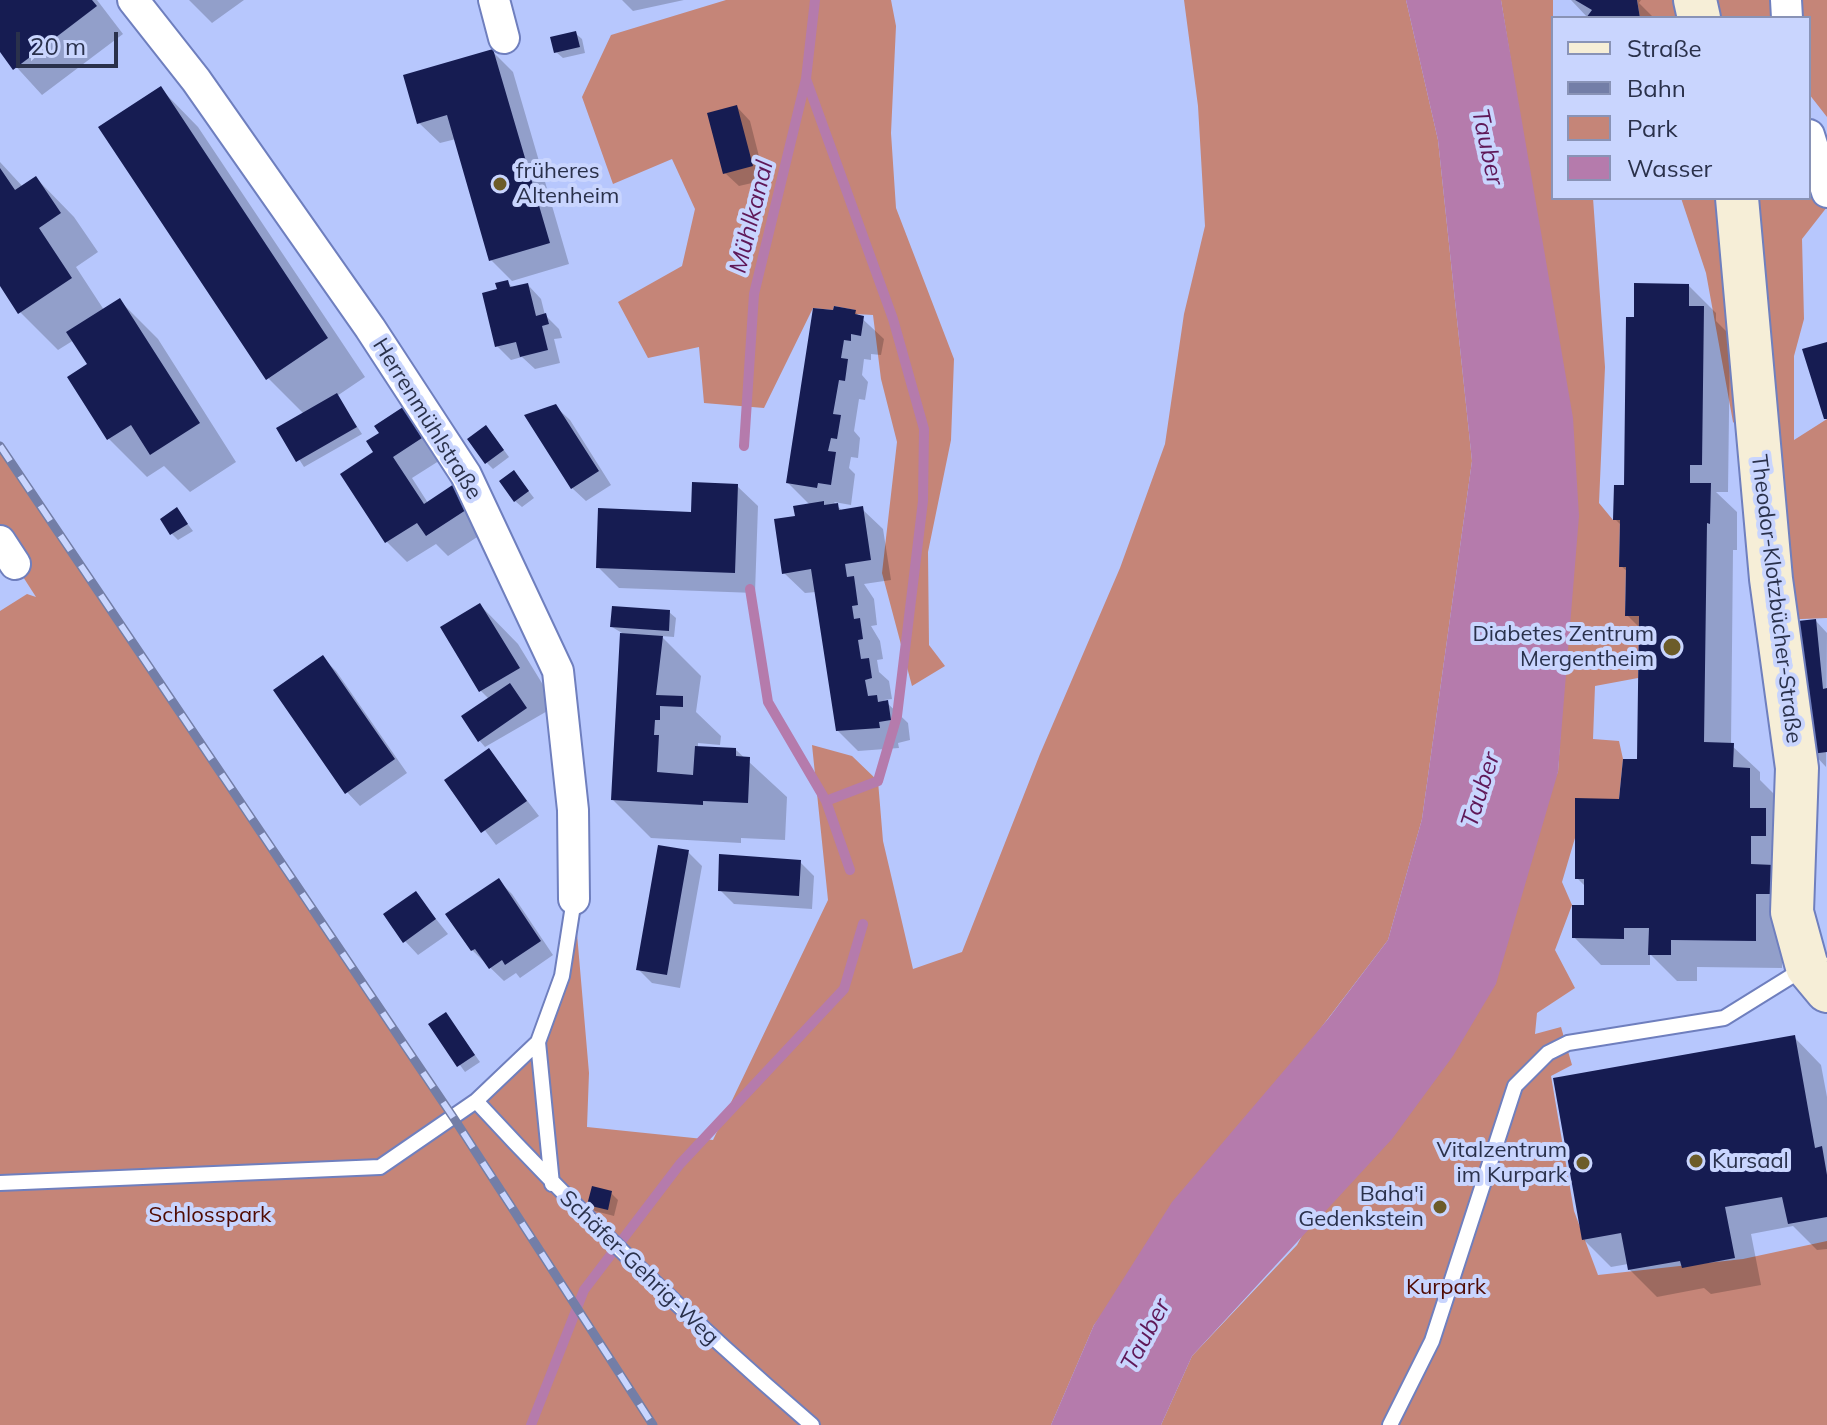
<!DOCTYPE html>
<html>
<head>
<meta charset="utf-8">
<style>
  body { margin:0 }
  #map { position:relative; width:1827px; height:1425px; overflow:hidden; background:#b7c7fd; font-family:Mulish,sans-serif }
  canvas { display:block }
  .legend { position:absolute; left:1551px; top:16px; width:260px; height:184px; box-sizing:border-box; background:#c9d5fe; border:2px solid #8993b6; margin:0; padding:10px 14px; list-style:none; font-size:24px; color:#2a314b }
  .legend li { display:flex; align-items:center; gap:16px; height:40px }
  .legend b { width:40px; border:2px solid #8993b6 }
  .scale { position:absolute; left:16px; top:32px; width:102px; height:36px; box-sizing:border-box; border:4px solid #2a314b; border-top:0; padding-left:10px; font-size:24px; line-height:28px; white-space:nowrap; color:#2a314b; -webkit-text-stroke:6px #c9d5fe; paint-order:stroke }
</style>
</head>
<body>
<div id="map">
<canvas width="1827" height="1425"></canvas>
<ul class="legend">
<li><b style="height:10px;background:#f6eed7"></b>Straße</li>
<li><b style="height:10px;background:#737ea7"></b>Bahn</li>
<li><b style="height:22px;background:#c58578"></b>Park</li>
<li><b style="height:22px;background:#b57bac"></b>Wasser</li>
</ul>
<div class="scale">20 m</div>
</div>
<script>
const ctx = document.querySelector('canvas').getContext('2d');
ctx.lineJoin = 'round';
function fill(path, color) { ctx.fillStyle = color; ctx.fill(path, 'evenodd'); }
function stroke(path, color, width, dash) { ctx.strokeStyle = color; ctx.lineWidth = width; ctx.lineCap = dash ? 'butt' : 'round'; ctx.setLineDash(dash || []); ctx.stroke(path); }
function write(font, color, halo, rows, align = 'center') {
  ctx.font = font + ' Mulish,sans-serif'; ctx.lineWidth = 8; ctx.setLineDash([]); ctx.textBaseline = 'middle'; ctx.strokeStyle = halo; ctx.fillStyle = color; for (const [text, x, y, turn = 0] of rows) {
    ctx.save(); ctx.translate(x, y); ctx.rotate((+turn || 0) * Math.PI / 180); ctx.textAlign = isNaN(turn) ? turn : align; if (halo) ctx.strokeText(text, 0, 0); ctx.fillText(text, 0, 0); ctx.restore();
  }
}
fill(new Path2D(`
  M726 0H891L896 26 891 133 896 208 954 359 951 440 928 552 929 645 945 666 912 686 882 573 897 442 881 379 873 315 855 314V310L834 306 833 310 813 308 764 408 704 403 699 347 648 358 618 302 682 266 695 209 672 159 613 184 582 97 611 35Z
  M1184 0H1406L1438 140 1472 461 1422 819 1388 940 1094 1325 1051 1425H0V611L27 594 36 597 0 541V446L452 1116 538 1042 562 976 574 899 589 1073 587 1127 713 1140 828 900 812 745 852 756 878 781 883 841 913 969 962 952 1040 754 1120 568 1165 444 1184 314 1205 226 1198 106Z
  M1501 0H1553V198H1593L1605 367 1599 503 1613 520H1620L1619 566 1626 567 1625 616H1639L1638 678 1595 686 1593 739 1619 741 1623 759 1619 799H1575V838L1562 882 1572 905 1555 950 1575 988 1537 1013 1535 1034 1561 1027 1572 1065 1551 1076 1574 1211 1598 1275 1743 1259 1827 1241V1425H1161L1192 1356 1297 1245 1558 772 1566 646 1529 172Z
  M1637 0H1827V117L1809 94V18H1640Z
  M1809 135 1827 192V207L1802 239 1804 319 1794 356V440L1827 419V618L1777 620 1757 443 1733 422 1706 273 1681 198H1809Z`), '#c58578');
fill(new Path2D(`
  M1406 0H1501L1573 418 1579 516 1558 772 1496 984 1453 1056 1392 1139 1192 1356 1161 1425H1051L1094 1325 1172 1202 1328 1019 1388 940 1422 819 1472 461 1438 140Z`), '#b57bac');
fill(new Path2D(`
  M0 0H97L123 34 42 95 0 49Z
  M189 0H244L212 23Z
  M622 0H684L633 11Z
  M1571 0H1641L1639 3 1654 18H1588Z
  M575 33 582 39 585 53 563 58 556 52Z
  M492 51 513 72 569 264 512 281 491 260 456 139 440 143 419 123Z
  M160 88 198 127 365 377 337 396 362 434 304 467 279 428 304 414 268 378Z
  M737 107 750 121 765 180 739 186 725 173Z
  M0 162 23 187 36 178 74 217 98 252 76 267 104 310 120 301 158 339 236 462 190 492 164 466 147 477 109 439 89 365 74 340 58 350 20 312 0 283Z
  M507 282 513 288 528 285 541 299 545 315 559 329 562 338 554 339 560 363 535 369 522 357 511 360 497 346 499 291Z
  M1689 286 1716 313V321L1730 335 1728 492H1716L1737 512V550H1733L1731 745 1760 772V780L1777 797 1782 920V968L1697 967V981H1677L1650 954V965H1601L1574 937 1586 907V887L1577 878 1621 801V780H1625L1639 761 1641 629 1627 615 1628 572 1621 566 1622 526 1615 519 1626 487 1636 319Z
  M855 312 884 339 881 355 871 354V360L864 359 862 375 868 382 865 400 859 399 854 431 860 438 858 458 851 457 849 468 855 474 851 505 834 502 843 512 862 509 883 529 891 580 864 584 874 599 877 625 871 626 880 641 883 659 877 660 879 672 889 681 892 699 884 700 908 723 910 740 898 743 899 748 858 751 837 730 816 592 805 593 784 573 798 517 810 505 788 483Z
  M556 407 570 420 611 485 586 501 572 488Z
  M402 410 423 430 442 459 412 478 428 503 453 487 488 530 448 556 436 544 407 562 387 542 343 474 376 453 382 434Z
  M492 434 509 457 493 469 487 463Z
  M514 472 534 498 522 507 515 501Z
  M737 486 758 506 755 593 619 588 598 567Z
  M177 510 193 531 178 540 172 534Z
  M480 605 518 644 556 706 485 747 479 740 489 699 481 691Z
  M669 612 676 618 674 637 661 636 701 676 696 712 721 736 720 745 698 743V748L736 750 787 797 785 840 741 838V843L651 838 613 800 622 633 612 627Z
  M1816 621 1827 633 1826 767 1813 753Z
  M323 658 336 671 407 773 360 806 347 792Z
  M489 751 539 816 496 845 447 780Z
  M688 852 702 866 680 988 652 983 638 969Z
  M800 862 814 876 812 909 734 904 720 890Z
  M499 881 512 894 553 955 520 978 516 973 504 981 472 950Z
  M416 894 448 934 418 955 405 941Z
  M446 1014 480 1062 465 1072 431 1025Z
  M1794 1037 1821 1065 1827 1097V1249L1817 1250 1793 1226 1751 1234 1761 1285 1711 1294 1704 1288 1657 1297 1630 1270 1628 1264 1611 1267 1584 1240Z
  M611 1193 618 1200 614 1216 595 1211 589 1205Z`), '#0003');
stroke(new Path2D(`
  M806 79 893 319 924 429 923 501 897 716 878 781 826 801
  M744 446 754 294 806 79 815 0
  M750 589 768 702 826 801 850 870
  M531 1425 584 1290 680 1164 844 989 863 924`), '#b57bac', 10);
fill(new Path2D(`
  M0 0H92L97 6 13 70 0 52Z
  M1575 0H1637L1640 18H1586L1592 10Z
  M576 31 580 47 554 53 550 37Z
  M493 49 550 243 489 261 447 115 417 124 403 75Z
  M161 86 328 338 266 380 98 127Z
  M737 105 753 166 723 174 707 113Z
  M0 168 15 190 36 176 61 213 39 228 72 278 18 314 0 286Z
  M508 280 510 287 528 283 536 316 546 313 549 324 542 326 548 350 520 357 516 342 495 347 482 293 497 289 495 283Z
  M1634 283 1689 284V306H1704L1702 465H1690V483H1711L1710 524 1707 523 1704 742 1734 743 1733 767 1750 768V808H1766V836H1751V864L1774 865 1773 894H1756V941L1671 940V955H1648L1649 928H1624V939L1572 938V905H1584V879H1575V798L1619 799 1623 759H1637L1639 616H1625L1626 567H1619L1620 520H1613L1614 485H1624L1626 317H1634Z
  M120 298 200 423 150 455 131 425 107 440 67 377 87 364 66 332Z
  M834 306 856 310 855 314 864 316 861 336 851 334V341L844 340 841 358 848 359 845 381 839 380 833 414 841 415 837 439 831 438 828 451 836 452 831 485 818 483 817 488 786 483 813 308 833 310Z
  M1827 342V419H1824L1802 349Z
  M337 393 357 427 296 462 276 428Z
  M556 404 599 471 571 489 524 415Z
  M403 407 422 438 393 457 424 504 454 484 469 508 426 536 417 523 385 543 340 474 373 452 366 441 379 433 374 426Z
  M486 425 504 450 485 464 467 439Z
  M514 470 529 491 514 502 499 481Z
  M692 482 738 484 735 573 596 568 598 508 691 512Z
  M824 501V505L838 503 839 510 863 506 871 560 845 564 847 577 854 576 858 605 852 606 854 619 860 618 863 639 858 640 861 659 869 658 872 678 865 680 868 696 877 695 878 702 888 700 891 720 879 722 880 728 836 731 811 569 782 574 774 519 795 516 793 506Z
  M177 507 188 524 170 535 160 519Z
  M480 603 520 668 479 692 440 627Z
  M612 606 670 610 669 631 610 627Z
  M1816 619 1823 689 1827 688V752L1811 754 1798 621Z
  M620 633 663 636 656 695 683 696V707L660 706V720H655L654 735H659L657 772 693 775 695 746 736 748V756L750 757 748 803 703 801V805L611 800Z
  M323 655 395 759 345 794 273 690Z
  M510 683 527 708 478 742 461 716Z
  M489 748 527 801 481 833 444 780Z
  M658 845 689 850 667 975 636 970Z
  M719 854 801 860 799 896 718 891Z
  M499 878 541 941 505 965 502 960 489 969 475 949 471 951 445 914Z
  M416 891 436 919 403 943 383 914Z
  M446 1012 475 1055 457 1067 428 1024Z
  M1795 1035 1815 1148 1822 1146 1827 1175V1217L1788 1224 1782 1197 1725 1207 1735 1258 1682 1268 1680 1261 1628 1270 1621 1233 1582 1240 1553 1078Z
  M592 1186 612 1191 608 1210 587 1205Z`), '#161c52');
const lane = new Path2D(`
  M538 1042 552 1184
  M476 1101C582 1216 693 1323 812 1425
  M0 1183 380 1167 476 1101 538 1042 562 976 574 899
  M1390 1425 1432 1341 1515 1086 1548 1053 1568 1043 1724 1018 1803 969`);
const street = new Path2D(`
  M133 0 196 80 370 328 466 475 558 671 573 810 574 899
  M494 0 504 38
  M1786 0 1787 18
  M1809 135 1827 192
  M0 541 15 564`);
const secondary = new Path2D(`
  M1695 0 1699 18
  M1737 198 1771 579 1797 768 1792 912 1807 967 1827 991`);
stroke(lane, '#6f7fbe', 18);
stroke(street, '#6f7fbe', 34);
stroke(secondary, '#6f7fbe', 46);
stroke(lane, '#fff', 14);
stroke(street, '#fff', 30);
stroke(secondary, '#f6eed7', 42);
const rail = new Path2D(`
  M0 446 453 1117 653 1425`);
stroke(rail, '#737ea7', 9);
stroke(rail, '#c9d5fe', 6, [18]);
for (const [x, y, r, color] of [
  [500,184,8,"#6c5c29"],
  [1672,647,10,"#6c5c29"],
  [1696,1161,8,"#6c5c29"],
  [1583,1163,8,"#6c5c29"],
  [1440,1207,8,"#6c5c29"]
]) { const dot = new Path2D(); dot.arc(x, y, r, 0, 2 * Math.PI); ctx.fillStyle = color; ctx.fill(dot); stroke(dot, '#c9d5fe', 3); }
write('22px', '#2a314b', '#c9d5fe', [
  ["früheres",516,171,"left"],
  ["Altenheim",516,196,"left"],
  ["Diabetes Zentrum",1654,634],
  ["Mergentheim",1654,659],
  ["Vitalzentrum",1567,1150],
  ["im Kurpark",1567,1175],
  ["Kursaal",1712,1161,"left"],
  ["Baha'i",1424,1194],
  ["Gedenkstein",1424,1219]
], 'right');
write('22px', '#2a314b', '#c9d5fe', [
  ["Herrenmühlstraße",427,419,58],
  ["Theodor-Klotzbücher-Straße",1776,599,83],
  ["Schäfer-Gehrig-Weg",639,1268,44]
]);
write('22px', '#500b02', '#c9d5fe', [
  ["Schlosspark",210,1215],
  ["Kurpark",1446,1287]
]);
write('italic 24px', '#5f1858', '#c9d5fe', [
  ["Tauber",1487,147,78],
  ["Mühlkanal",752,217,-76],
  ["Tauber",1481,790,-72],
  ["Tauber",1146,1335,-62]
]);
</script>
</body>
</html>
